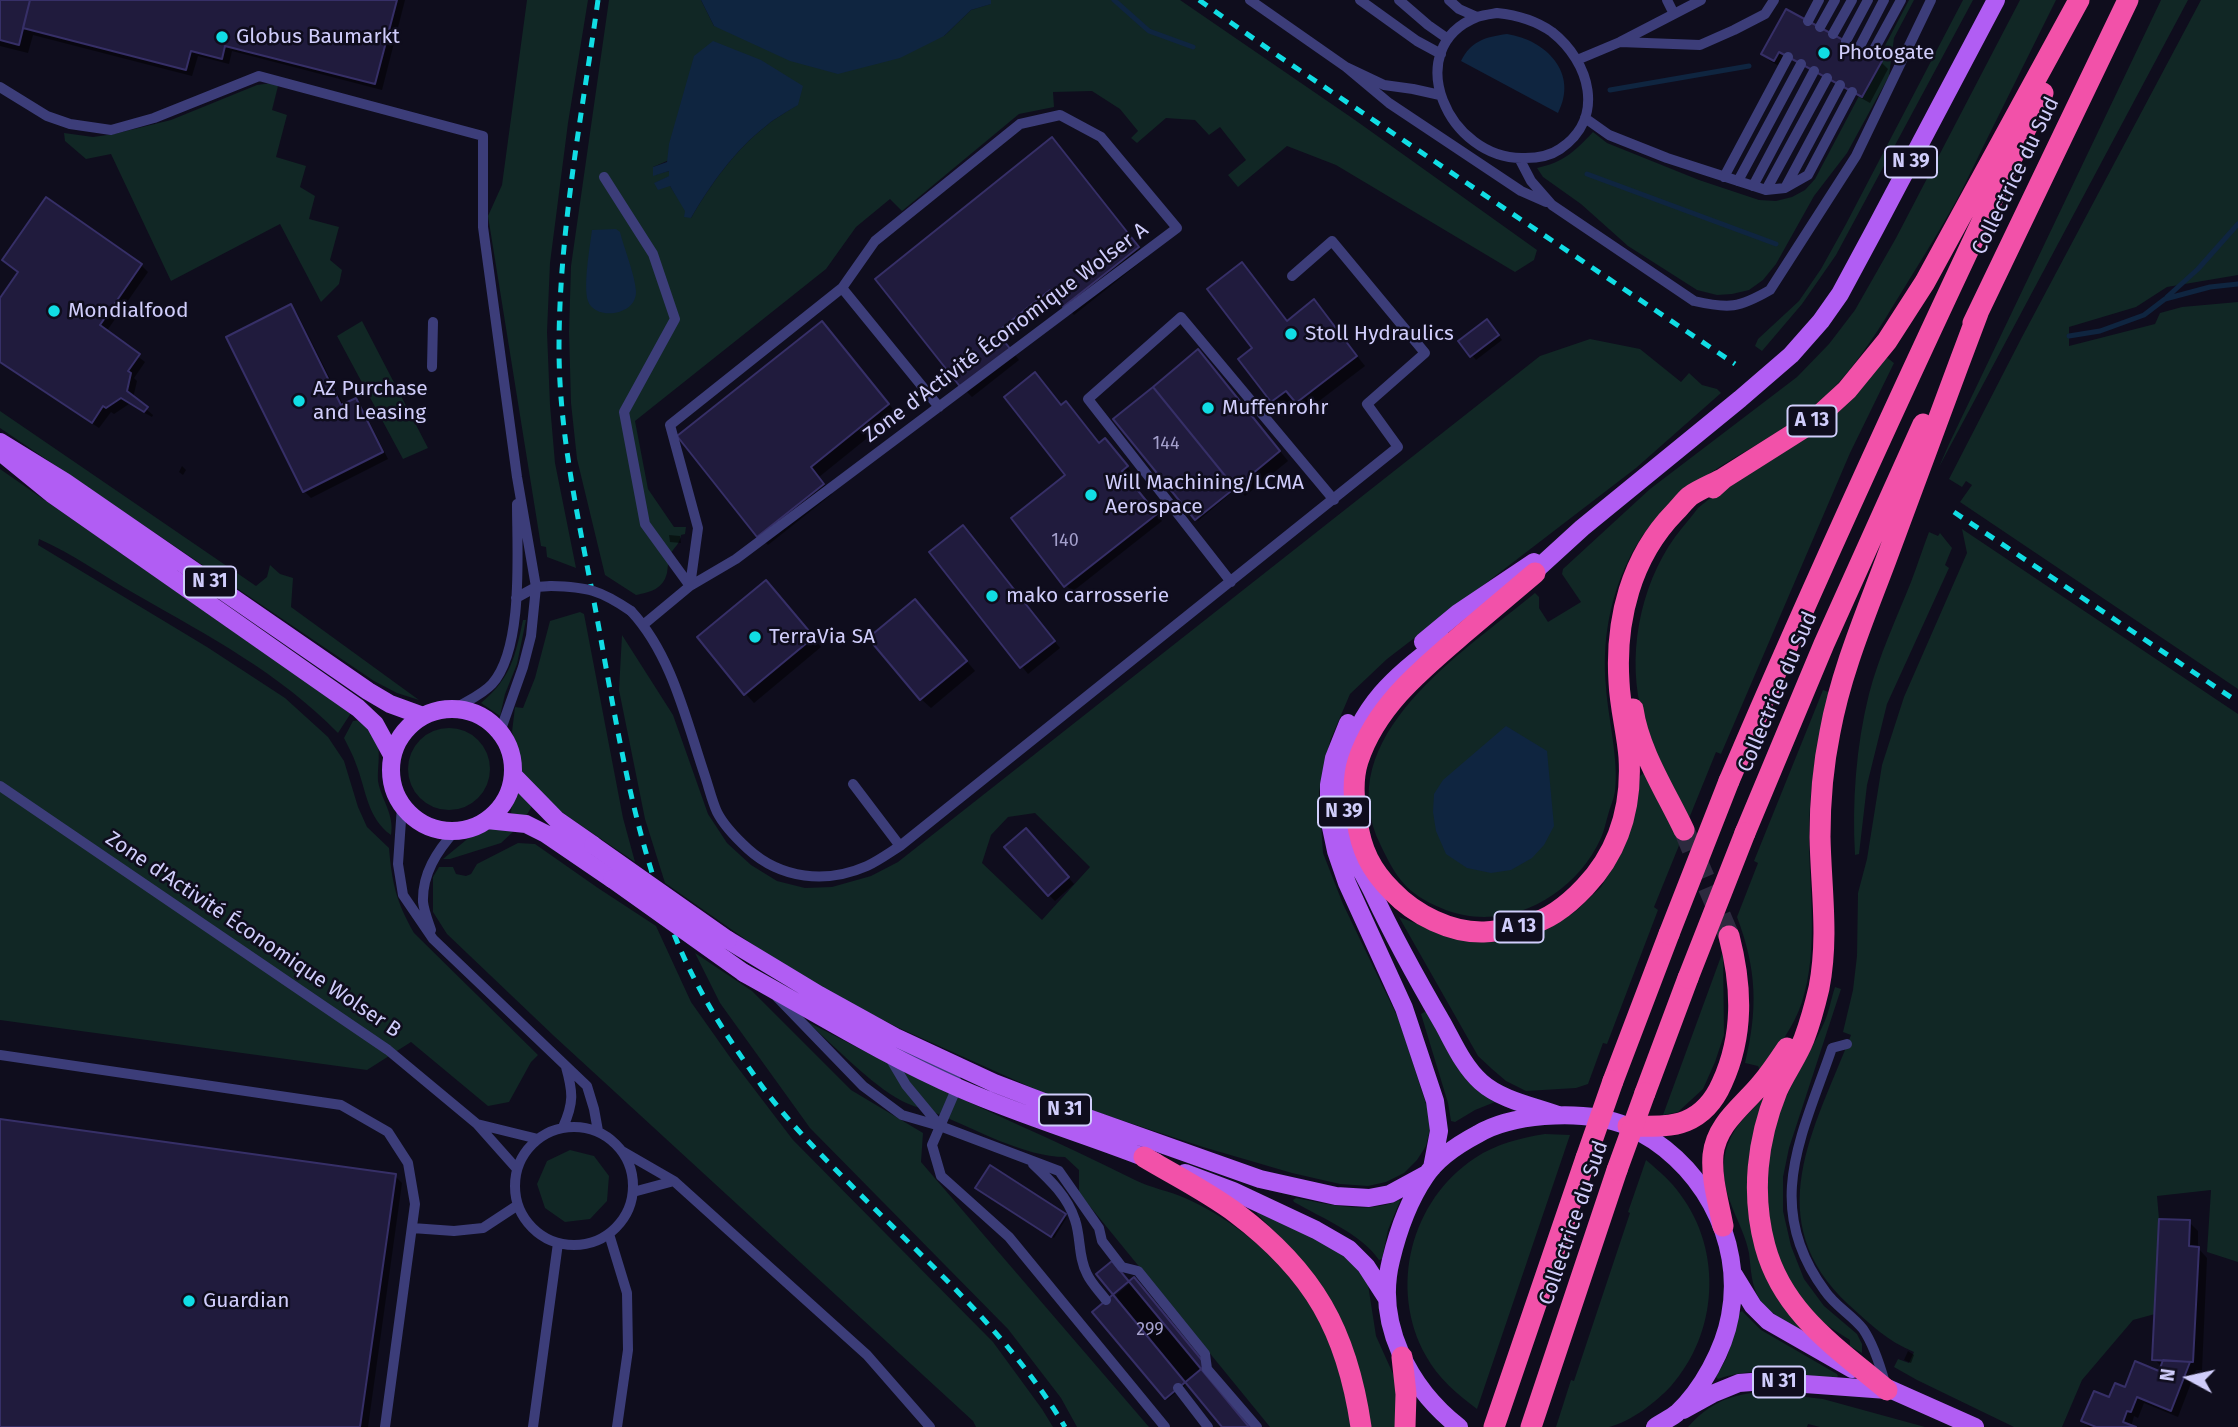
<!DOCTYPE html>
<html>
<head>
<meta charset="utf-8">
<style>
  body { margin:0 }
  #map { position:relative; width:2238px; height:1427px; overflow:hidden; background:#0f0d1d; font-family:"Fira Sans",sans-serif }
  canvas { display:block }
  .north { position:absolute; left:2154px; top:1343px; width:70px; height:70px; -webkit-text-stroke:5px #0f0d1d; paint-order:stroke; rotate:278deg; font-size:19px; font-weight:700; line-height:28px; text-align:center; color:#d0cdfb }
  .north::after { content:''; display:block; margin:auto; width:24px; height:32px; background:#d0cdfb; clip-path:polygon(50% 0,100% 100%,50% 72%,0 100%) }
</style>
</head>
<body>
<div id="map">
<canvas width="2238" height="1427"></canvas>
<div class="north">N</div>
</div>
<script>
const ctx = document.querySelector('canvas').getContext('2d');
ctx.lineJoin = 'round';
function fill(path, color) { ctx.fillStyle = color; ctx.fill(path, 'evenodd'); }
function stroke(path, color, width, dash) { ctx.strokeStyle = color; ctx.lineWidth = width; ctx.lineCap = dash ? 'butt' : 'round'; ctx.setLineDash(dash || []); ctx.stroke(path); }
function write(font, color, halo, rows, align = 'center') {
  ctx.font = font + ' "Fira Sans",sans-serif'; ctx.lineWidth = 5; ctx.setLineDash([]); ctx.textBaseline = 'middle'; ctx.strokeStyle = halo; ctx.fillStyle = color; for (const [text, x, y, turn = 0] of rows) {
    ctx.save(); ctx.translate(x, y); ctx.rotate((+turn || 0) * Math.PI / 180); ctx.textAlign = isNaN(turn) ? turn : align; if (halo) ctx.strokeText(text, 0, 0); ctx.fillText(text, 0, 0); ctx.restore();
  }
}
fill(new Path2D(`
  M527 0H588L568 123 550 263 547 332 550 405 555 463 576 568 547 557 546 547 541 546 488 216 502 185Z
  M609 0H701L714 26 944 36 971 10 990 4 991 0H1180L1355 120 1537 250 1534 260 1515 272 1336 165 1287 146 1238 187 1228 175 1246 160 1220 127 1209 135 1195 120 1166 118 1137 143 1131 138 1138 131 1120 109 1092 91 1053 92 1054 107 1019 114 902 211 890 199 856 227 826 269 635 421 648 489 674 527H686L685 534 681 535C680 544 674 547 670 555 668 560 668 567 667 573 663 589 651 592 636 595L605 575 577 459 571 403 569 332 571 266ZM797 105C787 112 775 118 766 126 734 151 711 184 691 218L670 186 655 183 670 176 669 171 654 175 653 167Z
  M1909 0H1914L1894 38 1889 76 1847 153 1814 196 1776 264 1763 280 1749 290 1732 294 1717 295 1697 290 1628 246 1581 204 1543 177 1537 168C1564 162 1574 152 1593 132L1607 143 1699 180 1759 200 1776 201 1792 197 1805 190 1815 179 1859 96 1863 97 1882 62 1878 59Z
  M1963 0H1973L1836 255 1802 304 1762 351 1755 346 1758 339 1799 301 1821 269 1846 224Z
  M2020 0H2056C2032 48 2008 97 1984 145 1972 169 1961 194 1947 217 1935 238 1922 259 1909 280 1888 314 1868 349 1841 380 1775 454 1675 465 1628 561 1609 601 1602 643 1606 687 1608 718 1619 760 1615 791 1614 799 1610 807 1608 815 1606 822 1604 831 1601 838 1574 898 1503 935 1441 908 1406 893 1397 879 1381 846 1327 737 1464 652 1535 593L1539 597V608L1548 622 1581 602 1562 574 1563 569 1650 489 1797 377 1829 344 1855 310 1896 238Z
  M2161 0H2188L1939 467 1949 444Z
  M2201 0H2238V275L2167 287 2136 307 2069 327V346L2155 324 2160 313 2182 307 2238 302V689L1960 502 1972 485 1966 481 1962 487 1949 479 2022 337Z
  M279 82 272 110 287 115 276 157 306 166 300 187 315 196 309 219 339 227 330 260 342 270 339 284 321 302 280 224 171 281 111 154 86 159 65 141 64 133 93 137 114 134 171 120 257 85Z
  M362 321 428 448 403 459 337 336Z
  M1590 339 1640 349 1681 382 1689 373 1702 385 1717 389 1721 393 1636 468 1387 659 1350 694 1330 741 1319 792 1323 853 1343 904 1399 1020 1428 1110 1430 1129 1426 1146 1417 1160 1404 1173 1386 1182 1368 1186 1340 1184 1292 1173 1203 1147 1057 1099 899 1028 825 991 775 960 665 883 645 819 619 690 622 635 673 715 708 814 727 843 751 865 777 881 805 888 832 887 871 876 898 862 1540 356ZM1035 813 1090 867 1042 920 982 863 991 835 1008 817Z
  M1885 356 1894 363 1850 453 1721 754 1716 752 1688 821C1673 787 1654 753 1643 717 1626 659 1639 587 1675 537 1682 527 1691 518 1698 508Z
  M0 411 256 586 267 577 270 565 280 574 293 578 291 607 419 700 397 693 374 681 0 428Z
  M0 469 351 713 338 733C278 672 210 637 137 595 105 577 73 554 39 539L38 545 207 647 285 698 328 737 344 761 358 807 367 827 389 848C392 883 396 901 414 933L538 1055 531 1062 509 1102 488 1106 411 1042 367 1070 0 1020Z
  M1962 529 2238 714V1262L2207 1252 2211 1190 2157 1196 2159 1219 2155 1314 2133 1320 2082 1380 2062 1427H2014L1917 1380 1894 1367 1898 1359 1909 1363 1914 1352C1887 1341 1870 1324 1849 1305 1758 1220 1814 1130 1851 1035L1843 1032 1853 990 1857 956 1858 893 1867 859 1882 765 1904 697 1967 553Z
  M1929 532 1938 536 1940 533 1952 548 1945 565 1949 568 1887 704 1867 785 1859 854 1855 855C1852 802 1856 746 1869 694 1879 656 1896 619 1911 582 1917 566 1923 548 1929 532Z
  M580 612 584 614 623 818 635 862 557 809 532 806 525 818 511 813 512 804 520 780V756L512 732 515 707 523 708 535 678 550 621Z
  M523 620H526L517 664 505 694 500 716 481 703C511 678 515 657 523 620Z
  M1823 690 1831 693C1817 740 1809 787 1809 836 1809 892 1819 948 1802 1002 1794 1027 1776 1050 1761 1072L1758 1066 1745 1063C1758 1009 1757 970 1737 917L1758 863 1754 861Z
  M360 720C365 725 372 731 375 737 382 751 377 766 378 781 381 799 395 815 391 835 367 818 366 789 356 764 353 755 348 746 344 738L353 721Z
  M408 769a41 41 0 1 1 82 0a41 41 0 1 1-82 0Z
  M1644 773 1680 843 1654 907 1658 910 1607 1044 1603 1043 1588 1084 1576 1088 1526 1091 1506 1081 1492 1069 1478 1056 1399 917 1431 929H1547L1576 911 1601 887 1621 853 1632 819 1637 778Z
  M495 828 515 830 501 843 450 859H443L471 836Z
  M518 843 535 844 598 888 656 926 691 1002 732 1060 793 1140 993 1342 1042 1409 1053 1427H976L973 1421 554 1036 447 934 433 912V877L439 867H453L456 874 466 876 471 874 477 864Z
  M1723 951 1724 1035 1715 1062 1703 1089 1678 1112 1663 1115Z
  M695 953 752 991 851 1090 923 1133 921 1162 1149 1427H1077L1061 1398 1008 1329 810 1128 720 1003Z
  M1835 987 1841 989 1789 1148 1783 1177V1211L1791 1246 1804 1279 1824 1306 1857 1334 1862 1344V1353L1850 1346V1340C1834 1330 1816 1319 1804 1304 1764 1253 1758 1180 1777 1120 1788 1086 1809 1056 1824 1023 1829 1012 1831 999 1835 987Z
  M1426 1011 1495 1100V1102L1475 1110 1455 1122 1451 1121 1448 1103 1421 1014Z
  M806 1021C838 1037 869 1054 901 1070 978 1108 1058 1141 1135 1180 1151 1188 1169 1191 1185 1198 1226 1216 1261 1244 1291 1277 1327 1317 1343 1375 1351 1427H1270L1079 1193V1170L1065 1157C1025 1157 975 1129 938 1114 926 1109 913 1107 902 1101 870 1084 835 1046 806 1021Z
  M1767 1094 1752 1215 1813 1336C1795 1326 1772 1317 1760 1300 1751 1286 1751 1269 1749 1253 1744 1227 1726 1203 1724 1176 1723 1166 1724 1154 1728 1144 1735 1124 1753 1109 1767 1094Z
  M1545 1134 1570 1135 1477 1409C1457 1394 1438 1378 1426 1356 1388 1288 1411 1200 1475 1158 1496 1144 1520 1138 1545 1134Z
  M570 1150 594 1156 609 1176 607 1201 590 1219 565 1222 545 1208 537 1184 547 1161Z
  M1646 1160C1659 1171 1671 1181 1680 1194 1723 1251 1718 1333 1671 1386 1655 1403 1632 1421 1609 1427 1593 1427 1573 1427 1556 1427L1571 1380 1574 1381 1630 1213 1628 1212Z
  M1296 1198C1328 1204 1368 1215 1399 1200L1400 1201 1388 1230 1382 1259 1379 1260C1363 1235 1320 1217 1294 1202L1293 1200Z
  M1258 1209 1351 1258 1367 1278 1376 1336 1394 1376 1399 1399 1397 1427H1370L1292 1249 1257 1214Z
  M1742 1311 1761 1330 1837 1374 1838 1376 1836 1379C1796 1374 1757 1365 1718 1379L1716 1377 1727 1357 1739 1313Z
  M1762 1392 1823 1399 1925 1427H1820L1808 1424 1807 1427H1688C1709 1403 1731 1394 1762 1392Z`), '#112725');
fill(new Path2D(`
  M701 0H991V4L971 10 944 36 900 58 838 74 790 61 714 26Z
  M1507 34C1546 40 1579 73 1558 113L1461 61C1471 41 1485 37 1507 34Z
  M713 41 761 60 803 86 798 105C787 112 775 118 766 126 734 151 711 184 691 218L684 217 685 211 670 186 658 190 654 183 669 176V171L653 176V167L667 162 669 144 694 56Z
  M616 229 620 232C624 248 635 275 636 291 637 316 595 321 588 301 583 286 590 246 592 230Z
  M1506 726 1547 751 1554 826 1544 845 1532 858 1511 870 1491 873 1467 868 1446 854 1436 831 1433 812 1434 794 1443 780Z`), '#0f2540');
fill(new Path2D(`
  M0 0H405L382 90 232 51 229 64 198 56 192 76 33 35 28 53 0 46Z
  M1786 11 1881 62 1888 69 1870 103 1786 57 1781 67 1770 61 1763 54Z
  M1052 139 1147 257 1074 315 1059 299 1005 342 1019 360 972 397 963 388Z
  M4 260 141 265 148 272 106 332 145 362 134 378 137 381 133 398 153 415 152 417 129 404 114 414 111 412 99 428 0 362V301L20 273Z
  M1242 264 1289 322 1314 302 1365 366 1306 411 1295 400 1282 410 1240 359 1254 348Z
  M291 306 297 313 344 406 355 400 362 407 388 459 311 498 304 491Z
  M822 323 897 414 819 477 832 494 768 545 758 536Z
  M1491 325 1502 340 1476 360 1460 341Z
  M1207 361 1288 461 1245 496 1237 488 1198 521 1115 419Z
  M1062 407 1099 444 1112 447 1133 474 1128 478 1162 521 1072 592 1066 585 1068 476Z
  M182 466 186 470 183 475 179 472Z
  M963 527 1060 648 1028 674 931 552Z
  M669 535 680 536 681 543 670 542Z
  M766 582 821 647 754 703 745 693Z
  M924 610 975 671 931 708 921 699Z
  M1032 837 1074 884 1055 901 1049 895Z
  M0 1120 395 1176 402 1183 368 1427H0Z
  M990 1167 1067 1217 1054 1238 978 1189Z
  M2189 1222 2198 1231V1248L2207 1258 2202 1370H2196L2178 1417 2144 1403 2138 1418 2134 1416 2131 1427H2089L2083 1421 2110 1400 2125 1389 2160 1374 2162 1367 2154 1359Z
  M1130 1283 1206 1367 1202 1371 1248 1427H1224L1188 1383 1167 1400 1166 1398 1116 1295Z
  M1908 1351 1914 1355 1911 1363 1904 1360Z`), '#0007');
stroke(new Path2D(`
  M1114 0 1149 31 1193 47
  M1610 90 1749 66
  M1587 174 1776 244
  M2167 297 2198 269 2238 224
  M2069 336 2100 331 2144 315 2165 299 2210 287 2238 284`), '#0f2540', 5);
const building = new Path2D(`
  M0 0H30L19 45 0 40Z
  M30 0H397L375 84 225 46 222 59 191 51 186 70 23 28Z
  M1786 9 1882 61 1862 97 1779 52 1774 61 1761 54Z
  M1052 137 1139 247 1063 307 1050 290 997 332 1011 350 962 389 875 279Z
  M46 197 142 264 100 325 140 354 128 371 131 373 127 391 148 407 144 412 121 398 106 408 103 406 92 423 0 362V298L18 272 2 260Z
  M1242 262 1287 321 1314 299 1357 356 1296 403 1286 391 1271 402 1238 359 1252 348 1207 289Z
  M291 304 341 405 356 398 383 452 303 492 226 337Z
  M1487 319 1499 335 1470 357 1458 341Z
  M822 321 889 404 811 467 824 484 757 537 677 436Z
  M1198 349 1280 451 1235 488 1153 387Z
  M1035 372 1061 405 1066 401 1099 443 1105 438 1128 466 1122 471 1157 514 1064 587 1011 518 1065 475 1004 397Z
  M1153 387 1235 488 1195 520 1113 419Z
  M963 525 1055 641 1020 668 929 552Z
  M766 580 814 637 744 695 697 637Z
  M915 599 967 661 920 700 868 638Z
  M1026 828 1069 877 1048 896 1004 847Z
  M0 1119 396 1174 360 1427H0Z
  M990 1165 1066 1214 1051 1237 975 1188Z
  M2159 1219 2190 1220 2189 1246 2199 1247 2193 1362 2152 1360Z
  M1112 1261 1249 1427H1222L1096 1274Z
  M1134 1277 1206 1365 1165 1399 1092 1312Z
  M2163 1360 2190 1362 2171 1411 2137 1397 2131 1412 2127 1411 2123 1422 2136 1427H2096L2081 1421 2094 1391 2109 1397 2115 1383 2125 1387 2135 1361 2159 1371Z`);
fill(building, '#201b3d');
stroke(building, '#362f67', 2);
stroke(new Path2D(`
  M1684 830 1729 936`), '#2c2a3e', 21, [21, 10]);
stroke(new Path2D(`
  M1250 0 1346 67 1384 85 1413 89 1440 95
  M1360 0 1417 41 1441 54
  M1399 0 1428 25 1448 39
  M1449 0 1459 9 1477 17
  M1667 0 1674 14
  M1497 13C1517 15 1535 20 1552 32 1590 62 1606 118 1560 149 1550 156 1537 158 1525 158 1448 161 1399 48 1477 17 1483 15 1491 14 1497 13Z
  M1808 21 1819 0
  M1820 27 1835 0
  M1833 34 1852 0
  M1846 41 1868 0
  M1620 42 1700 45 1734 30 1765 14 1774 0
  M1859 48 1884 0
  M1871 55 1901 0
  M1577 60 1620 42 1701 0
  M1346 67 1389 103 1521 191 1546 202
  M0 87 47 116 70 124 111 130 154 118 259 76 483 136V227L517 477 536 587 531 636 523 667 500 732
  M1060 115 1101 137 1177 228 736 559 690 586 698 528 670 425 842 288 875 241 1020 124Z
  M1585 118 1609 135 1667 158 1766 190 1785 188 1808 175 1852 92
  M1519 158 1531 181 1552 205 1694 301C1729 309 1739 308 1770 290L1856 156 1931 0
  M604 177 653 254 675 319 624 412 645 524 690 586 643 625
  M1724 177 1788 57
  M1738 181 1801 64
  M1753 186 1814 71
  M1785 188 1840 85
  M1766 190 1827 78
  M842 288 939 407
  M432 367 433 322
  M1231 582 1088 399 1181 317 1334 500
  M516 598 536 587 551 586
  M631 611C672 655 686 720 705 776 709 788 712 801 717 812 724 826 736 838 748 849 781 879 826 884 867 866 878 861 889 853 900 846L1398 447 1367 404 1425 353 1332 241 1292 276
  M456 708C467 701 483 694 492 684 524 648 517 551 517 504
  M853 784 900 846
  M0 786 388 1050 477 1124 517 1169
  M402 806 398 864 403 895 433 939 587 1086 594 1109 598 1131
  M431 930C428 921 424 911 423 902 422 874 437 851 455 831
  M777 997 863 1086 902 1115 940 1126 1059 1171 1099 1228 1102 1241 1122 1267 1138 1271 1205 1354 1207 1369 1257 1427
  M887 1042 955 1076 957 1087 932 1145 941 1176 1009 1237 1165 1427
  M1847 1044 1832 1048C1802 1136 1762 1206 1825 1291 1835 1306 1852 1315 1863 1329 1874 1345 1880 1365 1885 1383
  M0 1055 341 1105 388 1132 408 1163 415 1204 385 1427
  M890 1058 906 1085 940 1126
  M477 1124 538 1139
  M563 1127C574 1103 573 1092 566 1067
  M515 1186a59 59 0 1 1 118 0a59 59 0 1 1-118 0Z
  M622 1151 674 1181 867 1355 930 1427
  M1033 1164C1050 1180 1068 1197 1075 1220 1081 1237 1078 1257 1087 1274 1091 1283 1100 1292 1106 1300
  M633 1192 674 1181
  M412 1228 454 1231 483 1228 518 1205
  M609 1234 627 1293 628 1350 617 1427
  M1178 1388 1208 1427
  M533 1427 558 1243`), '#3c3d79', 10);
stroke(new Path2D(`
  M0 442 65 482 368 691 390 704 423 716
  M3 454 52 494 358 708 375 724 392 755
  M1525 580 1582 528 1740 399 1791 355 1821 321 1840 294 1875 229 1996 0
  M1443 640C1396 674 1358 707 1345 766 1340 793 1344 819 1351 845 1355 862 1366 878 1373 893 1394 938 1418 981 1443 1024 1454 1044 1464 1067 1481 1082 1501 1100 1533 1106 1558 1115
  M1423 642 1458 613 1534 562
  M391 770a61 61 0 1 1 122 0a61 61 0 1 1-122 0Z
  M1348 723 1334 758 1329 785V818L1336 851 1347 883 1404 1008 1435 1101 1439 1131 1432 1168
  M513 775 557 820 593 845
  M487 820 526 824 546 834 612 879
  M728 940 819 995 895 1037 994 1083 1054 1106 1260 1179 1336 1196 1369 1198 1390 1194 1425 1175
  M744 973C815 1012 885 1056 961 1089 1025 1117 1091 1136 1156 1162
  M1185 1173 1233 1191 1316 1230 1349 1249 1366 1266 1386 1297
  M1734 1275 1753 1306 1768 1321 1852 1369
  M1876 1383 1975 1427
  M1683 1410 1712 1394 1739 1383 1764 1381 1887 1390
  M1459 1427C1409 1388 1375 1323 1391 1260 1398 1231 1408 1202 1425 1177 1437 1158 1459 1144 1478 1134 1498 1122 1521 1118 1544 1116 1571 1114 1601 1115 1627 1126 1700 1158 1745 1239 1730 1316 1724 1349 1702 1390 1677 1413 1671 1418 1662 1422 1655 1427`), '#b15df3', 18);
stroke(new Path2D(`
  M1973 323 2128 0
  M1713 488 1724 478 1811 423 1847 390 1887 341 1925 282 2079 0
  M1535 573C1511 593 1488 613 1464 633 1422 669 1376 706 1358 761 1352 780 1354 800 1357 820 1361 850 1371 870 1392 891 1415 915 1451 933 1484 932 1498 932 1513 928 1527 925 1550 920 1570 903 1585 887 1619 851 1632 806 1629 757 1627 732 1620 707 1619 682 1615 620 1631 557 1675 512 1680 507 1685 500 1690 496 1700 489 1713 484 1724 478
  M1633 709C1639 751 1666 792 1684 830
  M1729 781C1828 549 1934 321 2043 93
  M1745 833 1824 644 1923 424
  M1613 1081 1669 934
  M1645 1093 1688 978
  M1628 1126C1647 1126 1669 1128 1686 1121 1703 1114 1715 1099 1722 1083 1744 1035 1742 986 1729 936
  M1144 1157C1174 1175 1208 1192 1236 1213 1314 1272 1347 1331 1361 1427
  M1723 1226C1719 1204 1711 1179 1713 1155 1716 1124 1743 1106 1761 1084 1771 1072 1779 1060 1787 1048
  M1402 1357 1406 1394 1405 1427
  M1887 1390C1836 1347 1783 1313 1765 1246 1751 1194 1757 1140 1777 1091 1785 1073 1797 1057 1804 1039 1810 1023 1815 1005 1819 988 1829 937 1821 888 1820 837 1820 802 1823 766 1830 732 1841 672 1865 616 1886 560 1917 477 1947 395 1978 313
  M1494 1427 1586 1158
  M1531 1427 1617 1170`), '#f251a9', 21);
stroke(new Path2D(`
  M598 0C582 115 559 231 559 348 559 435 579 521 595 607 616 719 632 834 676 939 698 993 730 1042 764 1089 788 1121 816 1150 844 1178 922 1258 1008 1331 1065 1427
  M1199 0 1274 53 1735 364
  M1954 512 2238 702`), '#11dde4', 5, [10, 9]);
stroke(new Path2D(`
  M551 586C588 587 600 590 631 611`), '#3c3d79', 10);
stroke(new Path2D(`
  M593 845 728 940
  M612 879 744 973`), '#b15df3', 18);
stroke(new Path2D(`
  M1669 934 1729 781
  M1688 978 1745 833
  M1586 1158 1613 1081
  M1617 1170 1645 1093`), '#f251a9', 21);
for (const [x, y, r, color] of [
  [222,37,7,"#11dde4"],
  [1824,53,7,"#11dde4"],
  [54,311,7,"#11dde4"],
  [1291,334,7,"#11dde4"],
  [299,401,7,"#11dde4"],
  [1208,408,7,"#11dde4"],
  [1091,495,7,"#11dde4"],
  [992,596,7,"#11dde4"],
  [755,637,7,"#11dde4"],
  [189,1301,7,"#11dde4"]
]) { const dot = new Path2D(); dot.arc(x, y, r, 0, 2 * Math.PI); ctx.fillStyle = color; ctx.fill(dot); stroke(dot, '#0f0d1d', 2.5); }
write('18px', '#a4a0cc', null, [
  ["144",1166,444],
  ["140",1065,541],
  ["299",1150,1330]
]);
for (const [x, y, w] of [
  [1911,162,52],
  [1812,421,49],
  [210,582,52],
  [1344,812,52],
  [1519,927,49],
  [1065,1110,52],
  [1779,1382,52]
]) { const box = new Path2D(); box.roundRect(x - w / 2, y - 15.5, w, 31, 5); ctx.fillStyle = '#0f0d1d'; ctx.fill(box); stroke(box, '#d0cdfb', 2); }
write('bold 19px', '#d0cdfb', null, [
  ["N 39",1911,162],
  ["A 13",1812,421],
  ["N 31",210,582],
  ["N 39",1344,812],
  ["A 13",1519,927],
  ["N 31",1065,1110],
  ["N 31",1779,1382]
]);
write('21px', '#d0cdfb', '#0f0d1d', [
  ["Globus Baumarkt",236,37],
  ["Photogate",1838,53],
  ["Mondialfood",68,311],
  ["Stoll Hydraulics",1305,334],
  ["AZ Purchase",313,389],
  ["and Leasing",313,413],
  ["Muffenrohr",1222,408],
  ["Will Machining/LCMA",1105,483],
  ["Aerospace",1105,507],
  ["mako carrosserie",1006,596],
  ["TerraVia SA",769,637],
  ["Guardian",203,1301]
], 'left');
write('21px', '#d0cdfb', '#0f0d1d', [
  ["Collectrice du Sud",2016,176,-64],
  ["Zone d'Activité Économique Wolser A",1006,333,-37],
  ["Collectrice du Sud",1778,692,-67],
  ["Zone d'Activité Économique Wolser B",253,935,34],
  ["Collectrice du Sud",1574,1223,-71]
]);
</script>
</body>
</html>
